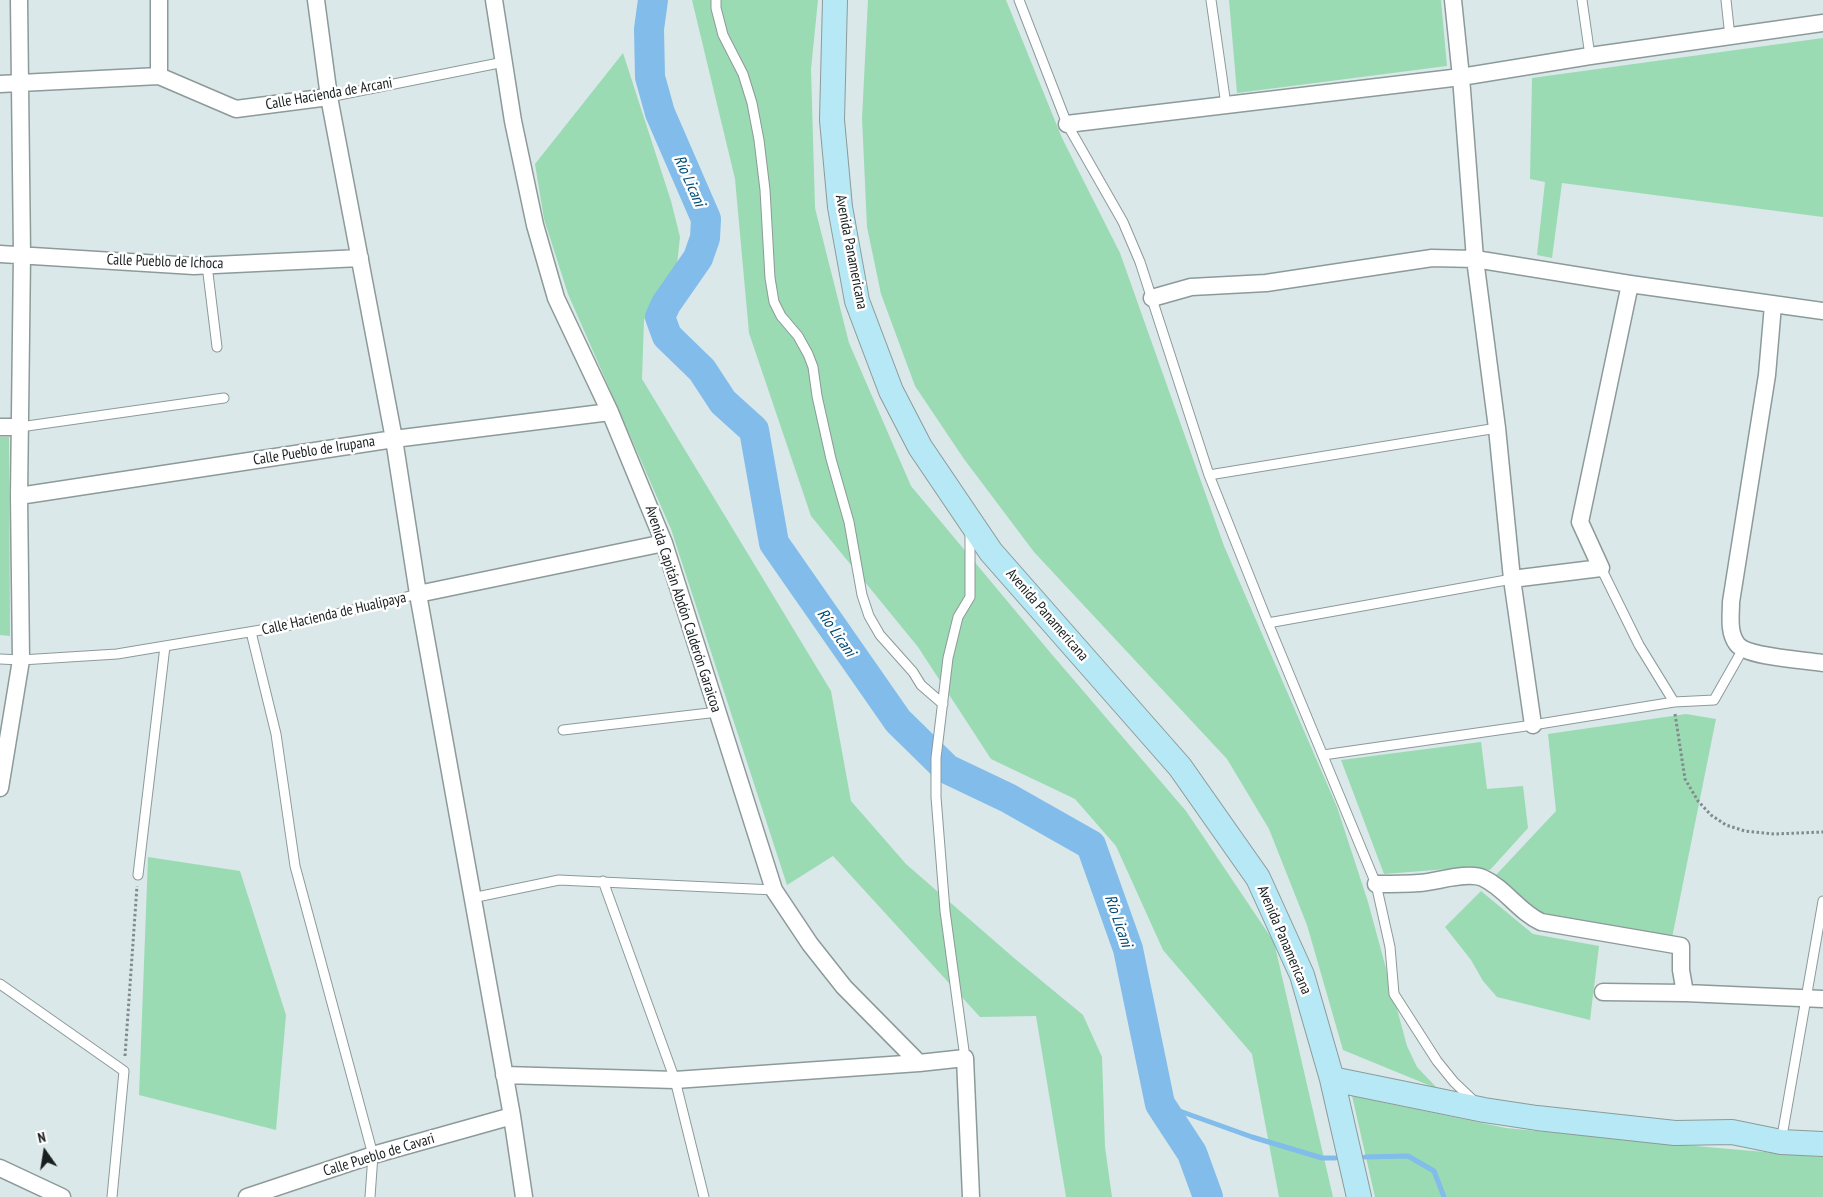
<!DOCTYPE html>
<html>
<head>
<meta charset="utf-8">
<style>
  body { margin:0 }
  #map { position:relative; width:1823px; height:1197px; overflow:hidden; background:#dae8e9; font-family:"PT Sans Narrow",sans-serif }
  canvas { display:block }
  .north { position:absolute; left:20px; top:1127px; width:50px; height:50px; -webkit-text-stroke:4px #fff; paint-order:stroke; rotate:347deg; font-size:14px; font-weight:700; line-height:20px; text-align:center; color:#191e1e }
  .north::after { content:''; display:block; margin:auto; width:18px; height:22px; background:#191e1e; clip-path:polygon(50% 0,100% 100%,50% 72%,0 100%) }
</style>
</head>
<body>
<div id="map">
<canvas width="1823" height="1197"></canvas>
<div class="north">N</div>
</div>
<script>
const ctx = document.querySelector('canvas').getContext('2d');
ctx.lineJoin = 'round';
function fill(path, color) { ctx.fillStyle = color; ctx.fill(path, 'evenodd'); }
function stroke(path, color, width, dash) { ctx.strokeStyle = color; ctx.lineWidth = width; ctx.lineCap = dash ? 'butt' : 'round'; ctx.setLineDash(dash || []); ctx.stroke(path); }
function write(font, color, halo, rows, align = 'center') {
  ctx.font = font + ' "PT Sans Narrow",sans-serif'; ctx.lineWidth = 5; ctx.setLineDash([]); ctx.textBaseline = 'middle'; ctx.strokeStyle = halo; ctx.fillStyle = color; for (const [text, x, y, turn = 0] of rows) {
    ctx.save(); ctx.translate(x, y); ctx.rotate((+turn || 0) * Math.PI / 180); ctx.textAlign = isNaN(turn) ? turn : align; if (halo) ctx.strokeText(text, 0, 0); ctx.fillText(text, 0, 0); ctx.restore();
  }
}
fill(new Path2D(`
  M692 0H818L811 69 815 208 849 343 911 486 1049 651 1186 811 1274 942 1333 1197H1279L1252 1054 1163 950 1116 846 1075 799 991 759 918 647 811 516 749 333 735 179Z
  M868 0H1006L1062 138 1120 253 1224 546 1337 807 1368 902 1407 1046 1417 1067 1438 1089 1343 1050 1307 925 1269 829 1227 759 1034 552 964 459 915 386 881 294 867 227 862 118Z
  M1229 0H1441L1447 66 1237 93Z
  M1823 38V217L1562 183 1552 258 1537 255 1545 182 1530 179 1532 78Z
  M623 53 671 201 680 237 677 265 644 320 642 379 831 691 851 801 906 864 1014 958 1083 1015 1102 1057 1105 1147 1112 1197H1066L1036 1016 980 1017 833 856 787 885 671 529 568 294 544 219 535 164Z
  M0 437H9L10 636 0 635Z
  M1686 714 1716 719 1672 938 1543 914 1496 875 1556 811 1548 734Z
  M1481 742 1487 789 1523 786 1528 828 1490 870 1473 867 1384 874 1341 760Z
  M148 857 240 871 286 1015 276 1130 139 1095Z
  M1481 891 1533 934 1599 946 1590 1020 1497 997 1483 981 1471 960 1445 927Z
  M1352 1096 1506 1128 1672 1144 1823 1157V1197H1375Z`), '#9adbb3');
stroke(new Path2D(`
  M1160 1104 1252 1137 1322 1158H1335
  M1365 1157 1408 1156 1434 1171 1444 1197`), '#81bceb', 5);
stroke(new Path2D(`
  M653 0 649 29 650 77 660 113 706 219 705 238 698 258 666 304 660 317 667 336 702 370 723 402 754 430 774 543 898 721 947 769 1008 798 1091 845 1128 949 1160 1104 1192 1153 1208 1197`), '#81bceb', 30);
const lane = new Path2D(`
  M716 0V8L723 35 743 74 752 103 759 140 765 190 770 278 774 302 781 316 798 336 808 354 813 367 817 396 831 459 849 522 862 595 869 616 880 635 913 672 921 685 943 704
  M1019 0 1067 124 1123 222 1140 262 1209 475 1268 623 1376 884 1390 947 1394 994 1437 1061 1454 1082 1475 1102
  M1211 0 1226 105
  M1582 0 1590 56
  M1726 0 1730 37
  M329 97 504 62
  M207 265 217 347
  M20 427 224 398
  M1209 475 1497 428
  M1601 568 1639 645 1674 702
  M1268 623 1512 579
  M251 632 276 734 295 866 373 1155 370 1197
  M0 659 21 660 117 654 291 625 418 594
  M563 730 718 712
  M1323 755 1533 725 1674 702 1714 700 1743 649
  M138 875 165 646
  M603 881 675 1080 704 1197
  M472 898 559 880 774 890
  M0 984 124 1071 112 1197
  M965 1058 945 911 936 797V758L948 658 958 617 970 597V531
  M1781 1142 1823 901`);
const street = new Path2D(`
  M159 0V76L236 109 329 97
  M316 0 329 97 394 439 418 594 512 1116 524 1197
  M494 0 513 121 535 225 556 298 610 412 664 543 774 890 810 944 844 987 919 1063
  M1453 0 1461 77 1475 259 1497 428 1512 579 1533 725
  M0 84 159 76
  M1067 124 1461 77 1590 56 1823 23
  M0 254 194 266 360 258
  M1152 298 1191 287 1266 283 1432 258 1475 259 1630 284 1823 311
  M1773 305 1767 375 1731 602C1731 616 1728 632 1737 644 1746 657 1805 660 1823 663
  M0 427H20
  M19 496 394 439 610 412
  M1512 579 1601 568 1580 522 1630 284
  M418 594 664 543
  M0 788 21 660 19 496 22 254 19 0
  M1376 884C1390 884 1405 884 1419 883 1436 882 1468 871 1483 878 1505 888 1519 912 1541 922L1681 946V970L1685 993
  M1603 992 1685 993 1823 999
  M504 1075 675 1080 919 1063 965 1058 971 1197
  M0 1168 62 1197
  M247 1197 373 1155 512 1116`);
const secondary = new Path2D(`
  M835 0 832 120 840 207 857 301 891 391 920 447 991 552 1180 767 1258 878 1302 975 1332 1079 1359 1197
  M1332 1079 1484 1110 1537 1118 1675 1133 1732 1132 1781 1142 1823 1144`);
stroke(lane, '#8d9a9a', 11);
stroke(street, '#8d9a9a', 19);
stroke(secondary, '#8d9a9a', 26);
stroke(new Path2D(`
  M1675 714 1685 779 1698 801 1711 815 1726 825 1745 831 1774 834 1823 832
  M125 1056 137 886`), '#818b8c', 3, [2.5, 2.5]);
stroke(lane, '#fff', 9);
stroke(street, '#fff', 16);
stroke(secondary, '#b6e9f5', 24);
write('15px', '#191e1e', '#fff', [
  ["Calle Hacienda de Arcani",329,94,-10],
  ["Avenida Panamericana",851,252,79],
  ["Calle Pueblo de Ichoca",165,262,2],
  ["Calle Pueblo de Irupana",314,451,-9],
  ["Avenida Capitán Abdón Calderón Garaicoa",683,609,72],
  ["Calle Hacienda de Hualipaya",334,614,-13],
  ["Avenida Panamericana",1047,615,49],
  ["Avenida Panamericana",1284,940,67],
  ["Calle Pueblo de Cavari",379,1155,-17]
]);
write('italic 16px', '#004b76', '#fff', [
  ["Río Licani",689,181,66],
  ["Río Licani",836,633,55],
  ["Río Licani",1118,921,71]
]);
</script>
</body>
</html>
